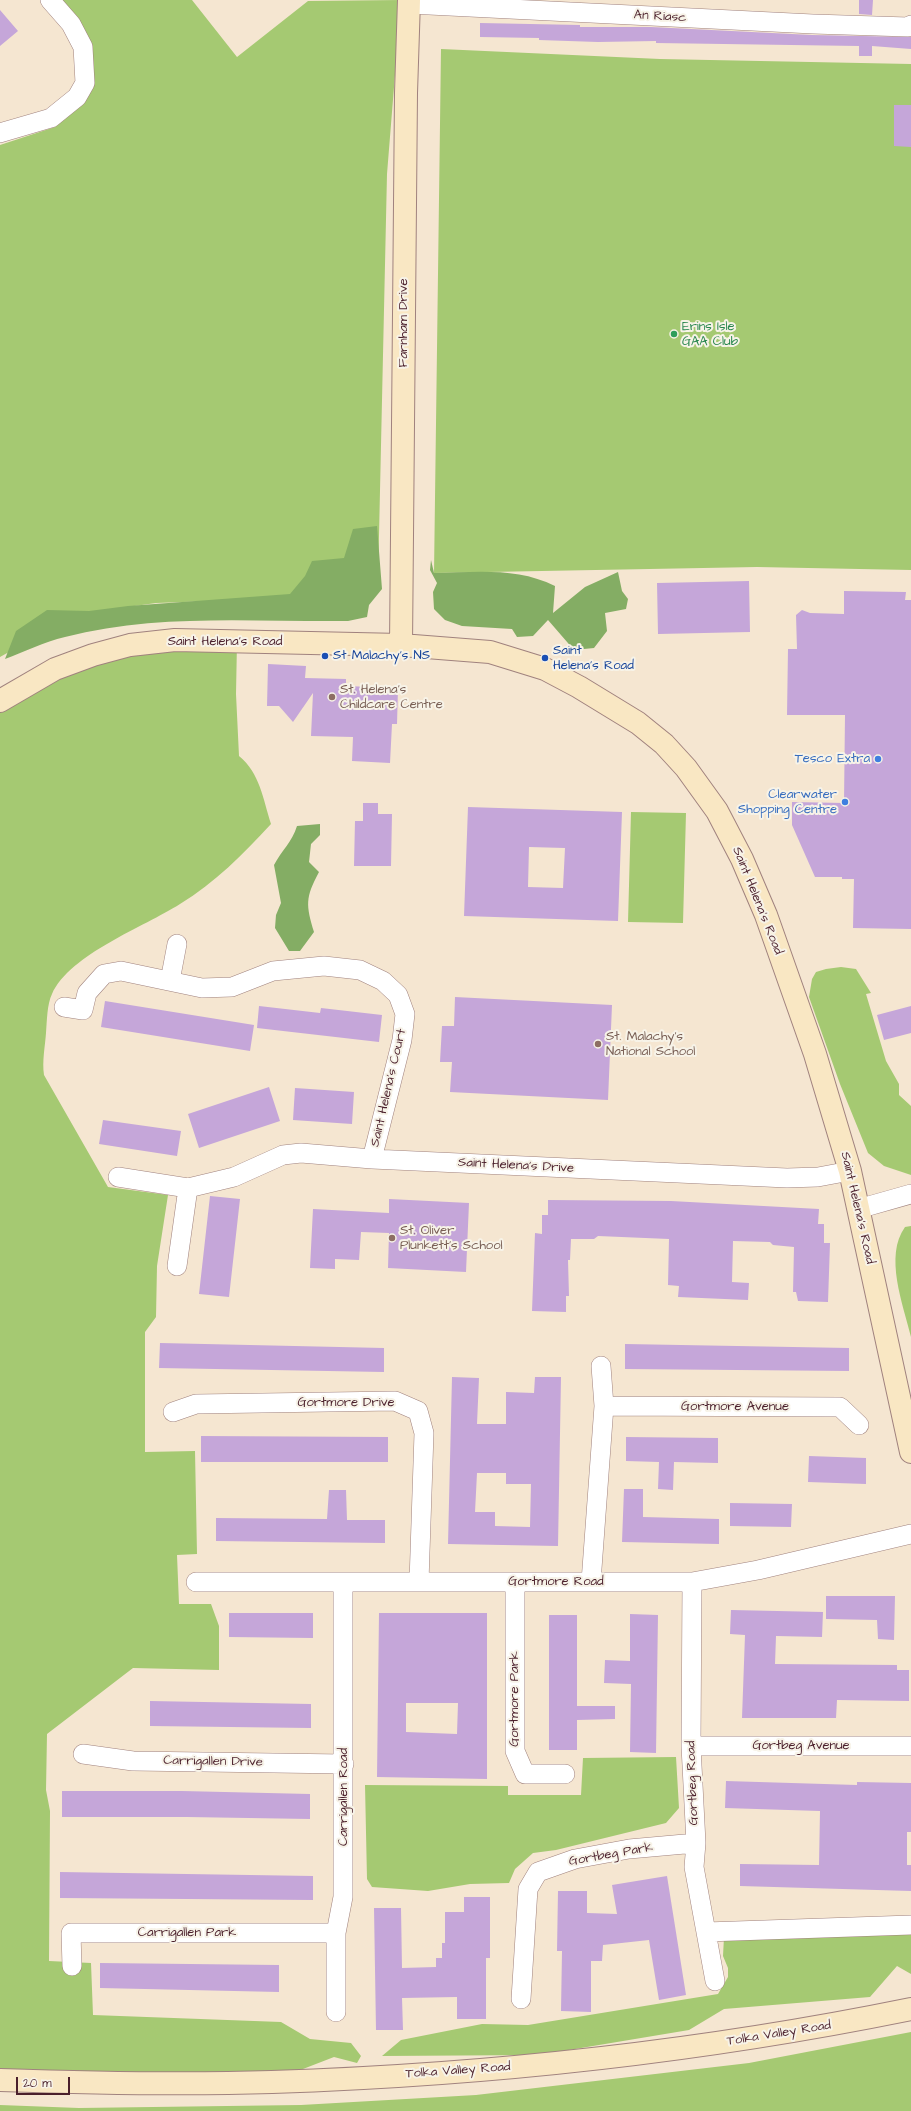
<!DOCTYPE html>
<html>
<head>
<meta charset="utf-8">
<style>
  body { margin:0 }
  #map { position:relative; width:911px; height:2111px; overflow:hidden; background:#f5e6d1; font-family:"Architects Daughter",sans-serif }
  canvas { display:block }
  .scale { position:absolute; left:16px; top:2077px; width:54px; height:18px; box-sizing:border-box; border:2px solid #4a1f2b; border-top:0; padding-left:5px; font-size:12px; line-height:14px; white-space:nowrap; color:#4a1f2b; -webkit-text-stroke:3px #f7f3e8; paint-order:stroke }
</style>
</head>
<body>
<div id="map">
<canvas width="911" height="2111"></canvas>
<div class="scale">20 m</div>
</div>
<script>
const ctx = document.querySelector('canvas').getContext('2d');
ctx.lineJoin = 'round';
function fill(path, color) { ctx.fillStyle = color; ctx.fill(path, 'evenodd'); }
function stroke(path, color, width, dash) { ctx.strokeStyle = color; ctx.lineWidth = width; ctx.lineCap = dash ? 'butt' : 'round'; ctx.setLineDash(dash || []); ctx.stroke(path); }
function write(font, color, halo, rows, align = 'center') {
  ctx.font = font + ' "Architects Daughter",sans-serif'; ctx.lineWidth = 4; ctx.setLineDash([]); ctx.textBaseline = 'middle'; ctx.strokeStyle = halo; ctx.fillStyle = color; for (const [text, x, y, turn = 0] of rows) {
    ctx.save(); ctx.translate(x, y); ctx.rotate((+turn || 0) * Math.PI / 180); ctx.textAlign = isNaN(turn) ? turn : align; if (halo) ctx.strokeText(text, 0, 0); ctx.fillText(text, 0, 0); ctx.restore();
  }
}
fill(new Path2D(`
  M59 0H192L237 57 308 1 401 0 387 174 378 581 361 601H210L156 603 120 608 45 632 0 657V145L55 127 81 105 92 87Z
  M441 49 660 59 911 64V570L757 567 434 573Z
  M237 642 236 694 239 756C260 773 263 799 271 824 243 854 215 883 180 904 144 927 70 954 52 994 47 1004 47 1021 46 1033 45 1047 42 1061 44 1075L108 1187 168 1195 157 1266 156 1317 145 1332V1452L195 1451 197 1554 177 1555 179 1604H211L219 1626V1670L133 1668 47 1734 46 1790 50 1811 49 1961 91 1963 93 2015 281 2022 310 2039 351 2043 361 2056 357 2063 334 2057 272 2081 0 2080V701L93 655Z
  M631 812 686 813 683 923 628 922Z
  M841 967 856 969 871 993 866 994 886 1061 899 1084V1095L911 1106V1175L884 1166 868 1153 840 1084 809 997 812 979 816 972 826 969Z
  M911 1226V1337C903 1304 884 1256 905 1227Z
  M676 1757 679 1808 666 1823 556 1850 533 1853 515 1869 509 1883 470 1884 428 1891 372 1887 367 1879 365 1785 508 1786V1795H581L583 1758Z
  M911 1930V1974L897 1966 870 1997 724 2009 689 2030 539 2055 382 2056 401 2040 482 2024 528 2025 718 1994 728 1977V1968L723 1956 724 1937Z
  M911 2032V2111H0V2105L79 2108 301 2105 476 2095 749 2063Z`), '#a5c972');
fill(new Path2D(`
  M377 526 382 589 369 605 367 617 348 621C254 622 157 613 65 637 44 642 24 652 5 659L16 631 47 610 89 611 128 606 290 594 305 576 312 561 344 558 353 529Z
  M431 560 434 573C475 572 518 567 555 586L553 613 585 587 618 572 622 591 628 599 626 609 605 613 607 631 594 648 574 650 548 620 533 636 517 637 512 629 462 626 445 620 434 609 433 592 437 583 430 570Z
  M320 824V835L311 844 309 862 319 872C305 898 306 905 314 932L300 951H289L275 928 276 915 281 903 274 865C282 850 292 842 297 826Z`), '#84ad64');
fill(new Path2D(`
  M859 0H873L872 15 859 14Z
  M0 10 18 31 0 46Z
  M480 23 580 25V27H651L812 35 911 37V49L872 46V56H859V46L656 43V41L598 42 539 40V38L480 37Z
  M894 105H911V147L894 146Z
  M749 581 750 632 658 634 657 583Z
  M844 591 906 592 905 600H911V929L853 928 854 879H842V877H815L792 825V802L844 803 845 715H787L788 649H797L796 615 802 610 810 613 844 614Z
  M268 664 306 666 305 678 346 679V686L398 688 397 724H392L390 763 352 761 353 737 311 736 313 693 293 722 279 706H267Z
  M363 803H378V814H392L391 866H354L355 821H363Z
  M468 807 622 812 618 921 464 916ZM529 847 565 848 563 888 528 887Z
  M455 997 612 1005 608 1100 450 1092 452 1062H440L442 1026H454Z
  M105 1001 254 1025 250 1051 101 1027Z
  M259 1006 320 1013 321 1008 382 1015 379 1042 257 1028Z
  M911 1006V1033L884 1040 877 1015Z
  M269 1087 280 1121 199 1148 188 1114Z
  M295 1088 354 1092 352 1124 293 1120Z
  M103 1120 181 1131 177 1156 99 1144Z
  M210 1196 240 1199 229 1297 199 1294Z
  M389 1199 469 1203 466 1272 388 1268 389 1233 361 1232 359 1260 335 1259V1269L310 1268 313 1209 389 1213Z
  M548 1200 671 1201 819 1209 818 1224H824V1243H830L828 1302 798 1301 796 1292H793L794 1247 773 1245 770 1242 733 1241 732 1282 749 1283 748 1300 678 1297 679 1286 668 1285 669 1239 598 1236 594 1239H571L570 1260H568L569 1296H566V1312L532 1311 535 1233 542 1234V1215H548Z
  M160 1343 384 1348V1372L159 1368Z
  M625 1344 849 1348V1371L625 1369Z
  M452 1377 479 1378 477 1424H506V1392L534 1393 535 1377H561L558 1546 448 1544ZM477 1473H506V1484H531L530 1527 495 1526V1512H475Z
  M201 1436 388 1437V1462H201Z
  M626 1437 718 1438V1463L674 1462 673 1490 658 1489 659 1462 626 1461Z
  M809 1456 866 1458V1484L808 1482Z
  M624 1489H643V1517L719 1519V1544L622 1542Z
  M329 1490H346L347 1520H385V1543L216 1541V1518L327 1519Z
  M730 1503 792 1504 791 1527 730 1526Z
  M826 1596H895L894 1640 878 1639 877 1620 826 1619Z
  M731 1610 823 1612 822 1637 776 1636 775 1664 897 1665V1670H909V1701L837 1700 836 1718H742L745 1635 730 1634Z
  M229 1613H313V1638L229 1637Z
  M379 1613H487V1779L377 1777ZM406 1703H458L457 1734 406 1732Z
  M630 1614 658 1615 656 1753 630 1752 631 1684 604 1683 605 1660 630 1661Z
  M549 1615H577V1706H615V1719L577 1720V1750H549Z
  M150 1701 311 1704V1728L150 1726Z
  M726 1781 857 1785V1782L911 1783V1832H907V1865H911V1891L740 1886V1864L819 1865 820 1811 725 1808Z
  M62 1791H182L310 1794V1819L187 1817H62Z
  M60 1872 313 1876V1900L60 1898Z
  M667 1876 686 1995 659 2000 649 1940 603 1945 602 1961H591V2012L561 2011 562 1951H557L558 1891H587V1913L617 1914 612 1885Z
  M464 1897H490V1958H486V2019H457V1997L402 1998 403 2030H376L374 1908H401L402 1968 436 1967V1958H442V1943H445V1912H464Z
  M100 1963 279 1965V1992L100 1988Z`), '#c5a6d9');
const street = new Path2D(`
  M409 4 813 24 908 27 911 25
  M0 133 51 118 77 97 85 83 83 47 71 24 50 0
  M170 981 177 944
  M64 1007 83 1010 87 993 104 974 121 971 202 988 232 987 273 971 324 966 360 970 383 981 398 995 405 1014 402 1040 372 1159
  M118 1177 188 1188 234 1177 283 1155 301 1153 372 1159 787 1178 818 1177 850 1171
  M858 1209 911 1194
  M177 1266 188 1188
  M604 1406 840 1407 859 1425
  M173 1412 196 1404 395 1401 418 1411 424 1433 419 1582
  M196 1582H692L758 1570 911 1534
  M515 1582V1751L525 1774H565
  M591 1582 604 1406 601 1366
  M692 1582 691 1746 696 1843 694 1867 715 1981
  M691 1746H911
  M83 1754 133 1761 344 1764
  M706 1932 911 1925
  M72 1966 71 1933H336
  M521 1999 528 1889 538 1872 575 1859 629 1849 696 1843
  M336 2012V1933L343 1897V1582`);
const secondary = new Path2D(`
  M401 645 406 93 409 0
  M0 701 55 669 93 655 130 645 175 640 401 645 490 652 545 669 579 687 638 723 664 744 686 768 717 811 742 859 766 915 815 1054 850 1171 911 1452
  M0 2080C90 2083 181 2085 272 2082 486 2075 700 2052 911 2009`);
stroke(street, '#a0827e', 20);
stroke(secondary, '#a0827e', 24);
stroke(street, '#fff', 19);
stroke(secondary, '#f9e7c3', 22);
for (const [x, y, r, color] of [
  [674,334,4,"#2e9e5b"],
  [325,656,4,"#1a4fb4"],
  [545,658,4,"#1a4fb4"],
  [332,697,4,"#8d6e63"],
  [878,759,4,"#3f7fe0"],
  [845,802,4,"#3f7fe0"],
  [598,1044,4,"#8d6e63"],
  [392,1238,4,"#8d6e63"]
]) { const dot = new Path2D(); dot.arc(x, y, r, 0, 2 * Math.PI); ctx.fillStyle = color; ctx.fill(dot); stroke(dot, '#f7f3e8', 1.5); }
write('13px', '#4a1f2b', '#f7f3e8', [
  ["An Riasc",660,17,3],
  ["Farnham Drive",404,323,-90],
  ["Saint Helena's Road",225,642],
  ["Saint Helena's Road",757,901,68],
  ["Saint Helena's Court",389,1088,-77],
  ["Saint Helena's Drive",516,1166,3],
  ["Saint Helena's Road",857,1208,77],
  ["Gortmore Drive",346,1403],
  ["Gortmore Avenue",735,1407],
  ["Gortmore Road",556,1582],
  ["Gortmore Park",515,1699,-90],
  ["Gortbeg Avenue",801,1746],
  ["Carrigallen Drive",213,1762,1],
  ["Gortbeg Road",693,1783,-92],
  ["Carrigallen Road",344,1797,-90],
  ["Gortbeg Park",611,1855,-10],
  ["Carrigallen Park",187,1933],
  ["Tolka Valley Road",779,2034,-9],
  ["Tolka Valley Road",458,2071,-4]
]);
write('13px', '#27864d', '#f7f3e8', [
  ["Erins Isle",682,327],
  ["GAA Club",682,342]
], 'left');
write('13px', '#164399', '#f7f3e8', [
  ["Saint",553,651],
  ["Helena's Road",553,666],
  ["St Malachy's NS",333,656]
], 'left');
write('13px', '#785e54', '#f7f3e8', [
  ["St. Helena's",340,690],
  ["Childcare Centre",340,705],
  ["St. Malachy's",606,1037],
  ["National School",606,1052],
  ["St. Oliver",400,1231],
  ["Plunkett's School",400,1246]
], 'left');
write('13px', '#366cbe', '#f7f3e8', [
  ["Tesco Extra",870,759],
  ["Clearwater",837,795],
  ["Shopping Centre",837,810]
], 'right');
</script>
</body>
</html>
